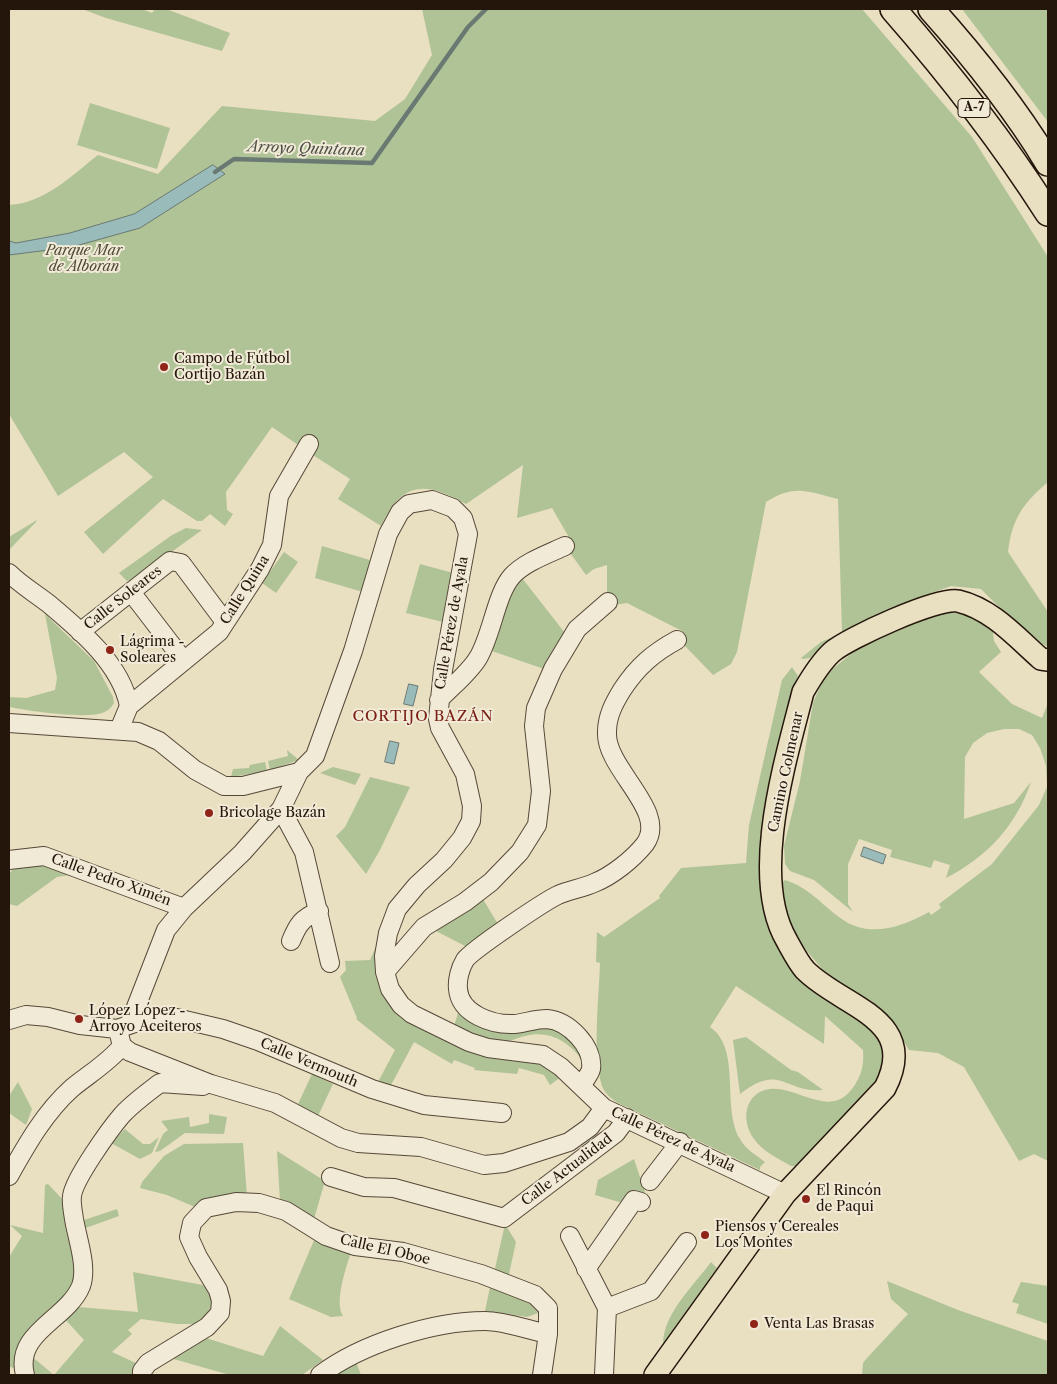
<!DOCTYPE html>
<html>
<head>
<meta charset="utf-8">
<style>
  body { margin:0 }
  #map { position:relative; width:1057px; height:1384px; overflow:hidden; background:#e9dfc1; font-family:"Libre Caslon Text",serif }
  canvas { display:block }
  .frame { position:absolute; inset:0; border:10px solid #25160b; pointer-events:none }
</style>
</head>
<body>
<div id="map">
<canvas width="1057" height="1384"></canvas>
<div class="frame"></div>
</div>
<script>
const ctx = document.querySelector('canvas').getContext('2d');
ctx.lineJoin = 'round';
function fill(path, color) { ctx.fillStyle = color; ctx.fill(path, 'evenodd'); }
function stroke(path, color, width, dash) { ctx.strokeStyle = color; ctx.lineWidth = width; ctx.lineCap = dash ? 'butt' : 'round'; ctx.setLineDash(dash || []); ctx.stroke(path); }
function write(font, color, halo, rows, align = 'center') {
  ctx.font = font + ' "Libre Caslon Text",serif'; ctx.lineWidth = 4; ctx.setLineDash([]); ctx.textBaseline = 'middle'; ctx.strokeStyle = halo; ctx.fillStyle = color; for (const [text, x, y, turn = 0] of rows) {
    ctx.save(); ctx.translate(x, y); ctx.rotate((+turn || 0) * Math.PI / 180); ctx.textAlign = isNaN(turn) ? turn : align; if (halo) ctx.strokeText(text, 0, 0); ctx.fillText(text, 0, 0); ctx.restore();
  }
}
fill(new Path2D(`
  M82 9H142L152 13 155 9H166L230 33 222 51 106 18Z
  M422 9H862L972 137 1048 257V482C1023 503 1012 519 1008 552L1048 612V647L1028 636 981 589 951 586 907 602 842 633 825 643 810 658 803 659 801 658 821 642 842 633 838 499C807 491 794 484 766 502L737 652 731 664 713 675 685 646 679 632 682 631 627 603 615 605 607 593V565L594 569 586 575 568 550 574 546 552 508 517 518 523 465 466 504C425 481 403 481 381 526L338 499 350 479 313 455 316 449 304 443 301 447 272 427 226 492 227 510 233 514 225 526 210 514 202 521H197L163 499 103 554 84 532 153 477 124 452 58 496 9 414V205C45 203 71 176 98 155L158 174 222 106 375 121 405 99 432 55Z
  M962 9H1048V122Z
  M90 103 170 128 157 169 77 145Z
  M37 520 36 522 9 550V537Z
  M186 528 202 530 134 579 127 581 119 573 172 535Z
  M322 546 370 560 363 592 315 578Z
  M284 552 298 562 276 593 262 583Z
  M420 564 453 573 443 622 406 613Z
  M522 578 565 633 544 669 492 651 511 590Z
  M945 612 970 615 992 625 994 641 1001 652 979 672 1012 704 1042 718 1048 703V1161L1034 1154 1019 1161 964 1067 938 1053 909 1050 891 1021 867 1000 832 981 796 938 784 908 780 885 785 880C809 888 819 902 839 917 867 939 900 928 929 912L931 915 941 908 939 904 992 864 1039 805 1047 787 1046 766 1040 748 1032 735 1019 729H1004L987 733 973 743 965 757 964 819 1014 803 1031 782C1016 826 987 857 946 878L950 865 934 860 931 868 890 857 892 850 859 839 848 864V904L853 912 814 880 790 871 785 864 784 846 800 781 813 703 825 675 862 645 924 619Z
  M45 614 94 661 113 697 114 703C111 708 108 711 102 713 83 719 30 711 9 707V697L26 698 55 690 57 678Z
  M792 667 798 676 791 697 766 904 847 1011 872 1030 882 1046 885 1065 876 1086 802 1166H791C779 1159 762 1151 754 1139 740 1120 745 1092 770 1089 798 1086 829 1119 852 1089 862 1075 864 1066 863 1050L825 1016 824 1044 736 986 710 1027C742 1049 721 1107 740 1139 745 1149 756 1155 765 1162L760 1167V1170L618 1103C612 1099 605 1094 602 1086 592 1054 599 998 600 963L596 962 597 932 604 937 660 898 659 896 681 868 746 863 749 825 782 680Z
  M287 750 299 760 270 770 268 761 288 756Z
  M265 762 267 771 231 777 233 769 249 768 250 765Z
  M333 767 361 774 355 785 320 773Z
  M370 777 410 787 380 850 366 874 336 836 345 827Z
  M37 862 70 870 69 875 57 877 17 906 9 904V873L15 868Z
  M483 899 499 926 467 947 434 930Z
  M378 942C364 993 405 1023 447 1040 455 1043 463 1048 472 1050 491 1054 518 1053 536 1060 545 1063 553 1072 561 1077L550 1085 544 1075 519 1068 517 1074 474 1070 475 1068 454 1060 452 1064 414 1042 390 1087 378 1082 395 1050 356 1019 357 1018 340 977 346 970 345 961 370 960Z
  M459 1010C485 1015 547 1020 565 1034 574 1041 579 1050 582 1060 568 1041 549 1030 525 1036 517 1038 509 1042 502 1042 485 1042 468 1033 454 1026Z
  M746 1037 791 1070 798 1072 823 1090C784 1094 782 1062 740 1094L733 1040Z
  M312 1074 333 1084 318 1116 298 1104Z
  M18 1082 32 1109 26 1125 9 1113V1096Z
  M209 1114 227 1117 224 1134 185 1133 160 1151 155 1152 163 1134 168 1130 161 1121 189 1117 190 1127 209 1123Z
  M125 1129 143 1144H150L159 1137 152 1153 140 1159 111 1143Z
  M243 1143 247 1196 195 1207 167 1195 140 1188 142 1182 164 1156 184 1144Z
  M277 1151 325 1181 314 1219 280 1201Z
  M634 1159 645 1192 642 1196 631 1191 626 1204 595 1195 598 1180Z
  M48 1184 64 1201 76 1245 75 1285 17 1375 15 1369 9 1366V1257L22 1236 10 1225 43 1233 45 1185Z
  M117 1209 119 1216 80 1230 78 1222Z
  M505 1224 516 1242 509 1274 503 1276 494 1273Z
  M315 1238 341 1251 351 1252C346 1268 334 1302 343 1316L331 1317 289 1299Z
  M711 1262 717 1268 663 1344C663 1314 694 1285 711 1262Z
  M133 1272 208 1286C217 1302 211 1312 199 1324H177L141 1319 128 1330 132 1334 112 1352 138 1364 134 1375H34L30 1355 54 1375 84 1340 63 1317 78 1307 138 1312Z
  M887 1281 958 1310 1048 1341V1375H862L863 1363 867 1358 908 1314 891 1299Z
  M1021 1282 1048 1286V1324L1016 1313 1019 1304 1012 1302Z
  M490 1287 535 1304 539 1309 538 1313 527 1317 485 1311Z
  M280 1326 323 1360 302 1375H230L170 1358 206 1338 263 1356Z
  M356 1362 361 1375H333Z`), '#b0c397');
const water = new Path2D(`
  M213 165 225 174 140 228 72 247 9 255V241L16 243 70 233 134 214Z
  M409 684 418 686 413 706 404 704Z
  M390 741 399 743 394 764 385 762Z
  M864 847 886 855 883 864 861 856Z`);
fill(water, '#99bbb9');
stroke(water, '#6b7973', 1);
stroke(new Path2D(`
  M215 172 234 159 372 163 468 27 486 9`), '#6b7973', 4.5);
const minor = new Path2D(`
  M9 573C21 585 35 593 49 604 80 630 121 664 129 706
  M131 592 184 661
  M80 632 170 561 181 563 225 622
  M439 700C451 687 469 673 478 658 492 635 496 594 512 576 525 562 548 554 565 546
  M9 723 138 732 159 741 195 770 224 786H243L299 772 315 756 353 651 388 534 400 512 409 504 432 500 453 508 463 518 468 534 443 670 438 719 440 728 465 774 472 806 471 821 462 838 444 860 417 885 397 909 388 933 384 956 385 972 390 989 401 1005 412 1014 469 1042 488 1048 543 1055 561 1067 604 1108 785 1194
  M119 730 129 706 219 632 260 569 272 545 279 496 309 444
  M281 809 304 852 330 963
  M9 860 44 856 184 908
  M291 941C298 924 302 918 319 911
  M385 972 424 927 465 902 491 882 520 852 537 825 541 791 534 726 536 708 553 669 577 629 608 602
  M9 1020 26 1015 48 1017 80 1025 117 1029 147 1019 172 1017 223 1029 258 1041 372 1089 424 1105 502 1113
  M129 1025 166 930 184 908 242 853 281 809 299 772
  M122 1046 130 1052 211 1084 275 1103 341 1138 358 1143 421 1147 484 1165 504 1163 569 1142 590 1127 604 1108
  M581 1086C584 1081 590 1074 591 1069 594 1047 569 1021 547 1019 535 1019 525 1023 514 1024 492 1025 460 1014 458 989 457 980 460 968 465 960 472 950 545 901 558 895 570 890 583 888 594 883 612 876 633 859 645 844 669 811 605 769 607 732 607 716 614 703 622 690 637 667 653 653 677 640
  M9 1176C27 1144 45 1112 72 1088 89 1074 108 1063 122 1046L119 1034
  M331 1177 364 1187 394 1188 504 1218 616 1133 627 1118
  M650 1181 680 1142
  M570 1236 607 1308 604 1375
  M586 1269 634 1200 641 1202
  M607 1308 651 1291 687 1242
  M25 1375C14 1332 67 1320 81 1286 88 1267 77 1238 74 1219 73 1212 71 1203 72 1196 74 1179 110 1129 122 1115 133 1103 147 1093 160 1083L203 1086
  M142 1375V1371L148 1363 207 1327 220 1313 221 1301 218 1290 198 1257 189 1237 192 1223 206 1208 236 1202 259 1203 286 1211 326 1236 355 1246 403 1252 481 1274 535 1295 548 1308V1334L542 1375
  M320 1375C361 1344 433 1321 485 1321 505 1321 528 1330 548 1334`);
const major = new Path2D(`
  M655 1375 785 1194 885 1088C921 1018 841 1007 805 970 798 962 792 950 787 941 749 877 786 759 803 692 811 678 820 663 832 652 848 638 938 597 958 601 992 609 1016 637 1041 659L1048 660`);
const highway = new Path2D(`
  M893 9C949 73 1002 141 1048 213
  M931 9C973 56 1015 108 1048 163`);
stroke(minor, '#564838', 20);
stroke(major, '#25160b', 24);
stroke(highway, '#25160b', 28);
stroke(minor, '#f1ead7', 18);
stroke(major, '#e9dfc1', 21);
stroke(highway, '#e9dfc1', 25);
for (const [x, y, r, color] of [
  [164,367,5,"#8f2418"],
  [110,650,5,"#8f2418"],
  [209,813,5,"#8f2418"],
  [79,1019,5,"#8f2418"],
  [806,1199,5,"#8f2418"],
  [705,1235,5,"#8f2418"],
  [754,1324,5,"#8f2418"]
]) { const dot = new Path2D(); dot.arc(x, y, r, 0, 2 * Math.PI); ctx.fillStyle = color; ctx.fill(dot); stroke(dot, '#f1ead7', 2); }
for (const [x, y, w] of [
  [974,108,32]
]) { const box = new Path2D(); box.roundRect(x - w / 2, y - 9.5, w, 19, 4); ctx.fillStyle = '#f1ead7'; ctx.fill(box); stroke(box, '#25160b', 1); }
write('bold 12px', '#25160b', null, [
  ["A-7",974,108]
]);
write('italic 14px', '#4f4a35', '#f1ead7', [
  ["Parque Mar",84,251],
  ["de Alborán",84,267]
]);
write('14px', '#25160b', '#f1ead7', [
  ["Campo de Fútbol",174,359],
  ["Cortijo Bazán",174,375],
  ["Lágrima -",120,642],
  ["Soleares",120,658],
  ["Bricolage Bazán",219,813],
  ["López López -",89,1011],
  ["Arroyo Aceiteros",89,1027],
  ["El Rincón",816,1191],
  ["de Paqui",816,1207],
  ["Piensos y Cereales",715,1227],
  ["Los Montes",715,1243],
  ["Venta Las Brasas",764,1324]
], 'left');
write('14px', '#25160b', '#f1ead7', [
  ["Calle Quina",245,590,-58],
  ["Calle Soleares",123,598,-38],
  ["Calle Pérez de Ayala",452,623,-80],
  ["Camino Colmenar",786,772,-78],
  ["Calle Pedro Ximén",111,880,20],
  ["Calle Vermouth",309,1063,23],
  ["Calle Pérez de Ayala",673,1140,25],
  ["Calle Actualidad",567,1170,-37],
  ["Calle El Oboe",385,1250,13]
]);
write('italic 15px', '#4e5048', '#f1ead7', [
  ["Arroyo Quintana",306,149,2]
]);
ctx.letterSpacing = '1px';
write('15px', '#7a1f14', '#f1ead7', [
  ["CORTIJO BAZÁN",423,717]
]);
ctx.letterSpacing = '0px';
</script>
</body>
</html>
